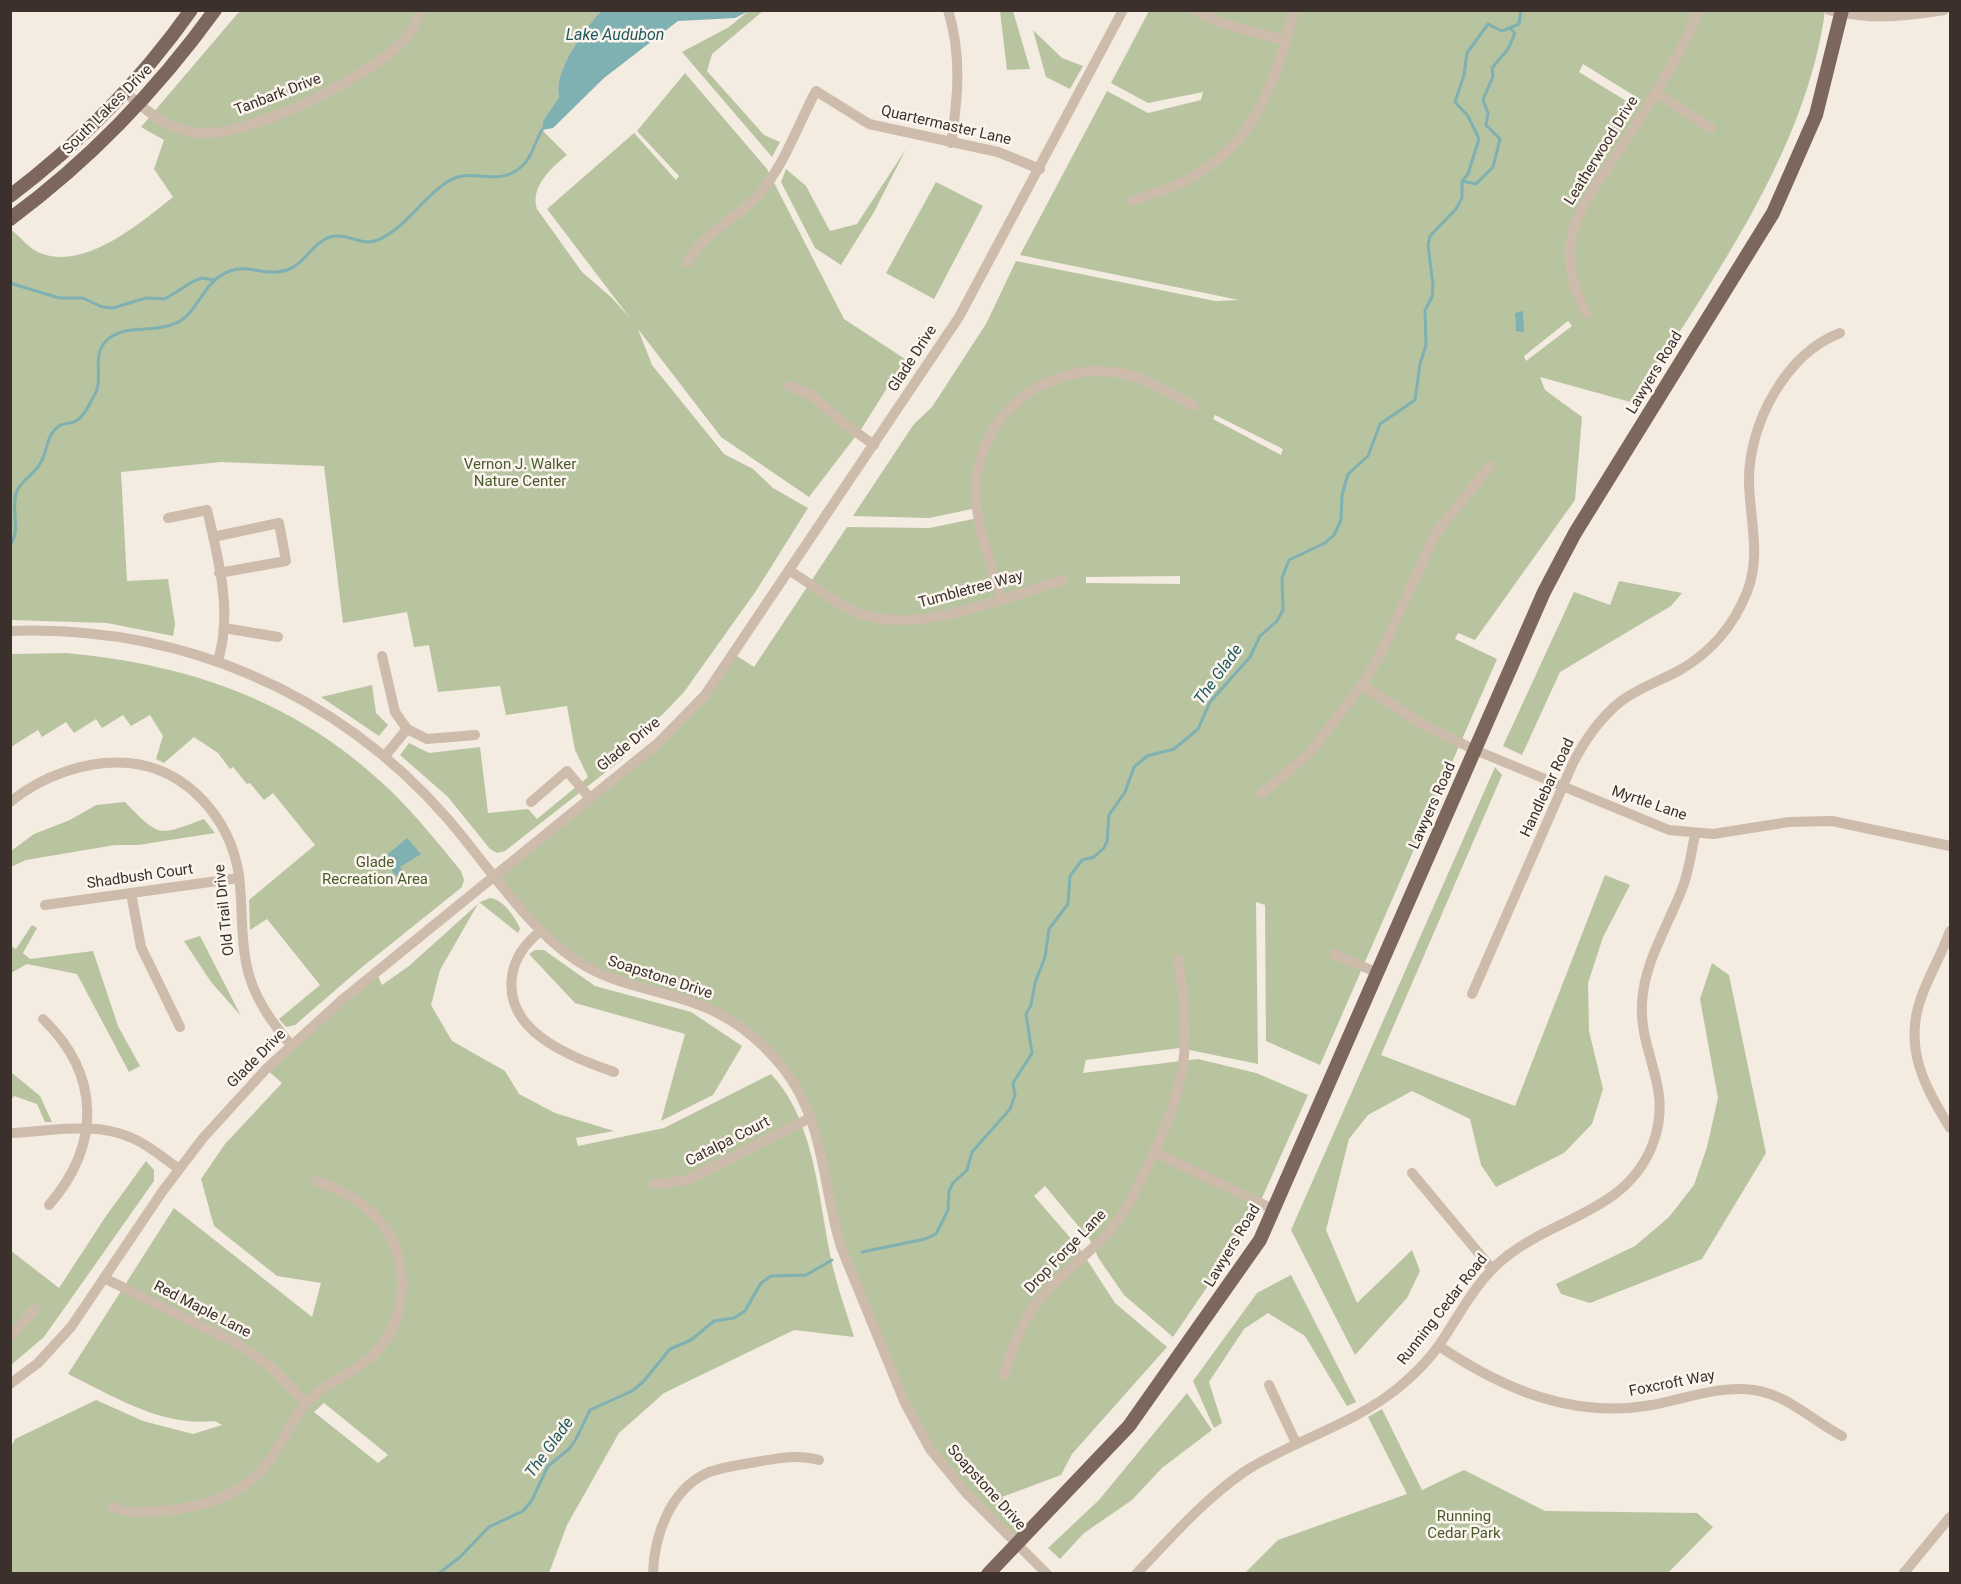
<!DOCTYPE html>
<html>
<head>
<meta charset="utf-8">
<style>
  body { margin:0 }
  #map { position:relative; width:1961px; height:1584px; overflow:hidden; background:#f4ebe1; font-family:Roboto,sans-serif }
  canvas { display:block }
  .frame { position:absolute; inset:0; border:12px solid #3b302b; pointer-events:none }
</style>
</head>
<body>
<div id="map">
<canvas width="1961" height="1584"></canvas>
<div class="frame"></div>
</div>
<script>
const ctx = document.querySelector('canvas').getContext('2d');
ctx.lineJoin = 'round';
function fill(path, color) { ctx.fillStyle = color; ctx.fill(path, 'evenodd'); }
function stroke(path, color, width, dash) { ctx.strokeStyle = color; ctx.lineWidth = width; ctx.lineCap = dash ? 'butt' : 'round'; ctx.setLineDash(dash || []); ctx.stroke(path); }
function write(font, color, halo, rows, align = 'center') {
  ctx.font = font + ' Roboto,sans-serif'; ctx.lineWidth = 5; ctx.setLineDash([]); ctx.textBaseline = 'middle'; ctx.strokeStyle = halo; ctx.fillStyle = color; for (const [text, x, y, turn = 0] of rows) {
    ctx.save(); ctx.translate(x, y); ctx.rotate((+turn || 0) * Math.PI / 180); ctx.textAlign = isNaN(turn) ? turn : align; if (halo) ctx.strokeText(text, 0, 0); ctx.fillText(text, 0, 0); ctx.restore();
  }
}
fill(new Path2D(`
  M750 10 763 11 712 54 707 71 764 135 780 142 772 157 682 52 729 27Z
  M243 11H601C584 30 553 71 559 97L543 121 542 130 567 155C551 168 530 187 537 209L582 272 612 298 630 318 547 209 634 133 676 180 679 176 637 131 685 73 767 169 844 319 905 359 862 428 809 497 721 437 638 329 652 365 724 454 753 469 773 488 808 508 756 591 684 692 663 714 620 751 625 757 505 851 497 853 490 849 448 797 400 755 409 743 429 753 480 747 488 813 528 809 537 819 588 777 575 750 567 706 506 715 500 686 438 692 429 645 414 647 407 612 343 623 324 466 221 462 121 472 127 581 168 579 175 624 173 636 107 623 11 620V230C20 236 29 249 40 253 85 271 140 223 173 197L154 169 164 140 141 127 238 13Z
  M1000 11H1013L1030 69 1007 70Z
  M1149 11H1825C1806 153 1709 284 1634 403L1540 377 1545 390 1582 417 1575 500 1475 640 1458 633 1455 639 1497 659 1320 1065 1266 1041 1265 905 1256 902 1258 1064 1180 1048 1086 1060 1083 1073 1198 1059 1256 1073 1308 1095 1257 1209 1227 1258 1173 1337 1124 1295 1099 1259 1090 1240 1045 1186 1034 1196 1080 1249 1115 1303 1167 1347 1072 1454 1061 1475 1002 1497 1029 1533 1017 1544 930 1449 841 1247 825 1164 785 1070 722 1016 637 988 560 949 495 874 658 743 734 654 754 667 847 527 929 528 978 518 977 508 929 518 853 516 914 424 932 407 986 324 1016 261 1215 301 1239 300 1020 255 1107 91 1148 113 1201 100 1203 92 1148 103 1111 83ZM1583 64 1641 100 1636 107 1579 72ZM1568 321 1572 326 1526 361 1524 356ZM1215 415 1283 449 1281 455 1213 419ZM1180 576V584L1086 583V577Z
  M1033 30 1062 58 1083 66 1070 89 1046 77Z
  M906 149 874 212 841 265 815 248 781 182 786 169 806 186 830 231 857 224Z
  M936 182 983 206 934 299 886 273Z
  M1619 581 1682 593 1671 606 1560 672 1522 755 1503 746 1574 592 1610 605Z
  M66 653C193 665 299 702 392 792 417 817 439 844 461 871L464 880 462 887 361 968 295 1025 286 1027 279 1019 320 985 267 919 250 930 249 900 315 845 273 793 264 800 250 783 247 784 233 767 230 769 218 753 194 737 164 763 156 759 163 736 150 715 131 726 123 715 102 728 96 719 74 733 66 722 42 737 38 730 11 747V654Z
  M372 685 376 713 388 725 379 736 321 697Z
  M1495 767 1502 775 1381 1055 1515 1106 1605 875 1630 885 1603 937 1588 983 1589 1031 1603 1089 1592 1124 1564 1153 1496 1187 1481 1165 1470 1119 1412 1091 1368 1115 1349 1139 1326 1230 1357 1303 1412 1250 1420 1271 1407 1298 1355 1355 1291 1230Z
  M125 802C160 838 158 836 204 819L215 833 138 845H115L26 860 11 867V851L34 834 70 820 96 805Z
  M490 898C503 899 516 918 520 929L518 933 479 902 440 970 431 1005 452 1041 505 1071 519 1094 555 1113 614 1131 576 1138 578 1146 664 1128 771 1074C819 1125 818 1210 835 1275 840 1296 848 1316 854 1337L794 1330 664 1393 619 1433 567 1525 549 1573 11 1574 10 1449 15 1439 96 1400 143 1421 193 1434 222 1425 215 1421C162 1427 115 1397 68 1374L174 1208 312 1317 321 1283 277 1276 214 1226 201 1179 225 1144 282 1083 266 1069 376 972 382 985 409 966 480 902ZM324 1403 387 1454 388 1455 378 1463 314 1412Z
  M32 925 37 928 23 953 30 959 93 951 118 1026 140 1066 129 1072 77 974 27 964 11 973V946L16 949Z
  M200 936 241 1016 211 982 184 941Z
  M535 950H544L595 986 691 1012 742 1046 713 1095 661 1121 685 1034 575 1003 529 954Z
  M1712 963 1729 975 1766 1153 1702 1259 1590 1303 1561 1294 1556 1284 1635 1246 1669 1217 1694 1185 1707 1147 1718 1098 1700 999Z
  M11 1072 40 1096 52 1122H45L37 1104 14 1096 11 1100Z
  M146 1161 154 1170V1181L44 1337 11 1365 10 1250 59 1288 106 1216Z
  M1291 1275 1356 1402 1347 1406 1305 1336 1268 1313 1244 1329 1209 1382 1222 1423 1214 1428 1193 1381 1257 1293Z
  M1187 1393 1212 1430 1162 1468 1132 1500 1084 1533 1060 1559 1048 1548 1099 1500Z
  M1382 1409 1422 1490 1464 1470 1545 1511 1697 1513 1713 1527 1668 1573H1245L1278 1540 1407 1494 1368 1417Z`), '#b8c4a0');
fill(new Path2D(`
  M601 11V10L749 11 735 18 678 21 604 78 553 128 542 130 543 121 559 97C553 71 584 30 601 11Z
  M1523 311 1524 332 1516 331 1515 313Z
  M407 838 421 854 400 867 404 873 398 878 382 859Z`), '#7fb0b2');
stroke(new Path2D(`
  M1462 181 1476 184 1493 167 1500 139 1486 125 1488 113 1483 100 1493 76 1492 68 1508 49 1515 33 1511 29
  M10 283 59 298H83L102 307 113 308 146 298 165 299 192 282 202 278 214 280
  M10 546C21 529 11 512 16 493 20 480 35 475 41 462 48 450 46 435 59 426 63 423 71 424 76 421 85 416 89 404 94 396 105 379 90 356 107 340 126 323 153 334 176 323 199 313 202 281 230 271 248 264 267 277 287 270 305 264 312 243 330 237 348 232 361 247 378 240 406 228 422 198 447 182 474 165 498 190 523 165 533 156 535 141 542 130
  M862 1252 925 1239 936 1234 948 1210 949 1191 953 1183 967 1170 972 1152 1010 1109 1015 1095 1013 1083 1032 1053 1026 1014 1031 1005 1035 983 1045 957 1049 929 1068 904 1070 876 1082 860 1094 857 1104 848 1107 841 1109 815 1125 792 1134 767 1147 756 1174 749 1198 729 1210 702 1250 657 1260 636 1277 621 1283 610 1282 578 1289 560 1325 543 1334 535 1341 520 1342 495 1348 474 1368 456 1380 424 1415 400 1420 364 1426 345 1425 310 1432 297 1433 285 1428 245 1430 236 1456 209 1462 198V181L1468 174 1479 139 1468 116 1455 102 1464 75 1467 53 1488 24 1502 31 1519 24 1521 10
  M438 1574 460 1557 489 1527 523 1511 532 1500 548 1466 569 1449 576 1439 590 1410 632 1391 643 1382 670 1349 691 1340 714 1321 734 1318 745 1311 761 1283 771 1276 806 1275 832 1260`), '#7fb0b2', 3);
stroke(new Path2D(`
  M948 10C962 55 958 98 951 143
  M1194 10 1221 23 1286 41
  M1829 10C1874 20 1899 17 1944 10
  M126 93C146 110 164 127 192 132 242 142 362 80 399 45 410 35 416 24 421 10
  M1656 93 1711 128
  M1131 201C1240 171 1268 113 1294 10
  M687 263C703 231 737 220 760 193 785 164 798 124 816 91L869 124 998 152 1040 169
  M1587 314C1575 293 1566 264 1571 239 1576 210 1599 182 1614 158 1645 110 1677 63 1699 10
  M789 386 811 395 845 424 874 445
  M168 518 207 510C218 557 233 613 218 660
  M213 537 279 523 286 561 219 573
  M790 571C813 585 836 604 861 614 918 635 1006 597 1063 580
  M1001 598C991 564 976 528 976 492 975 417 1045 360 1120 373 1145 377 1171 394 1194 406
  M224 628 278 637
  M10 631C179 625 336 691 447 818 486 863 526 926 574 959 611 985 653 988 694 1003 729 1015 760 1039 783 1068 825 1121 822 1185 841 1247L905 1403 930 1449 967 1494 1047 1574
  M382 656 395 712 407 729 385 756
  M1362 685 1422 724 1475 750 1669 830 1713 834 1789 822 1832 821 1950 846
  M407 729 427 739 475 735
  M1261 794 1309 754 1362 685 1381 653 1435 534 1490 466
  M10 802C42 776 88 759 129 763 188 769 230 819 239 875 243 908 240 943 249 975 257 1002 273 1024 291 1045
  M531 802 567 771 589 797
  M131 893 141 947 180 1027
  M45 905 239 878
  M541 931C525 943 515 957 512 976 504 1033 572 1057 614 1072
  M1950 931C1942 954 1929 975 1921 998 1903 1048 1925 1087 1950 1128
  M1334 954 1378 973
  M1472 994 1573 763C1585 740 1600 718 1620 702 1638 688 1660 681 1680 670 1711 652 1734 625 1747 592 1762 554 1749 518 1749 480 1749 423 1786 354 1840 333
  M43 1019C101 1075 101 1145 49 1205
  M10 1133C52 1132 91 1120 132 1138 149 1145 163 1158 179 1169
  M1154 1152 1275 1210
  M1412 1173 1492 1269
  M654 1184 687 1180 812 1117
  M104 1278 236 1343 271 1367 306 1403
  M10 1336 35 1309
  M1439 1346C1503 1389 1572 1419 1652 1405 1686 1399 1718 1385 1754 1390 1788 1395 1813 1421 1842 1436
  M1004 1375C1011 1351 1020 1326 1035 1305 1057 1276 1089 1255 1112 1228 1127 1211 1136 1189 1146 1169 1187 1086 1192 1050 1178 959
  M10 1384 38 1363 71 1327 162 1192 203 1138 266 1069 342 1000 658 743 705 695 959 317 1123 10
  M1269 1385 1296 1443
  M113 1507C132 1515 150 1512 171 1510 212 1505 248 1492 272 1457 284 1440 292 1419 306 1403 326 1381 356 1373 376 1352 411 1314 411 1252 374 1215 358 1199 337 1188 316 1181
  M653 1574C654 1536 670 1490 707 1473 721 1467 740 1465 756 1462 778 1458 797 1454 819 1460
  M1136 1574C1171 1538 1205 1498 1247 1470 1295 1440 1354 1424 1398 1388 1414 1375 1428 1361 1440 1344 1460 1314 1477 1279 1507 1256 1557 1217 1626 1211 1652 1146 1675 1088 1639 1056 1642 1003 1644 962 1668 926 1682 889 1689 872 1691 853 1695 835
  M1903 1574 1950 1517`), '#cdbbac', 10);
stroke(new Path2D(`
  M10 196C80 143 140 82 191 10
  M10 219C90 160 157 90 215 10
  M988 1574 1129 1426 1260 1240 1544 592 1575 533 1773 213 1816 115 1842 10`), '#7d675c', 14);
write('15px', '#3b302b', '#fbf5ee', [
  ["Tanbark Drive",278,95,-21],
  ["South Lakes Drive",108,110,-45],
  ["Quartermaster Lane",946,126,13],
  ["Leatherwood Drive",1602,151,-58],
  ["Glade Drive",913,359,-57],
  ["Lawyers Road",1655,373,-59],
  ["Tumbletree Way",971,590,-15],
  ["Glade Drive",629,745,-39],
  ["Handlebar Road",1548,788,-65],
  ["Myrtle Lane",1649,804,19],
  ["Lawyers Road",1433,806,-66],
  ["Shadbush Court",140,877,-8],
  ["Old Trail Drive",225,910,-96],
  ["Soapstone Drive",660,978,18],
  ["Glade Drive",257,1059,-45],
  ["Catalpa Court",728,1142,-27],
  ["Lawyers Road",1233,1246,-59],
  ["Drop Forge Lane",1066,1252,-46],
  ["Red Maple Lane",202,1310,27],
  ["Running Cedar Road",1443,1310,-52],
  ["Foxcroft Way",1672,1384,-11],
  ["Soapstone Drive",986,1488,48]
]);
write('15px', '#4a5a2e', '#fbf5ee', [
  ["Vernon J. Walker",520,465],
  ["Nature Center",520,482],
  ["Glade",375,863],
  ["Recreation Area",375,880],
  ["Running",1464,1517],
  ["Cedar Park",1464,1534]
]);
write('italic 16px', '#1f5a5e', '#fbf5ee', [
  ["Lake Audubon",615,36],
  ["The Glade",1219,675,-54],
  ["The Glade",550,1448,-54]
]);
</script>
</body>
</html>
